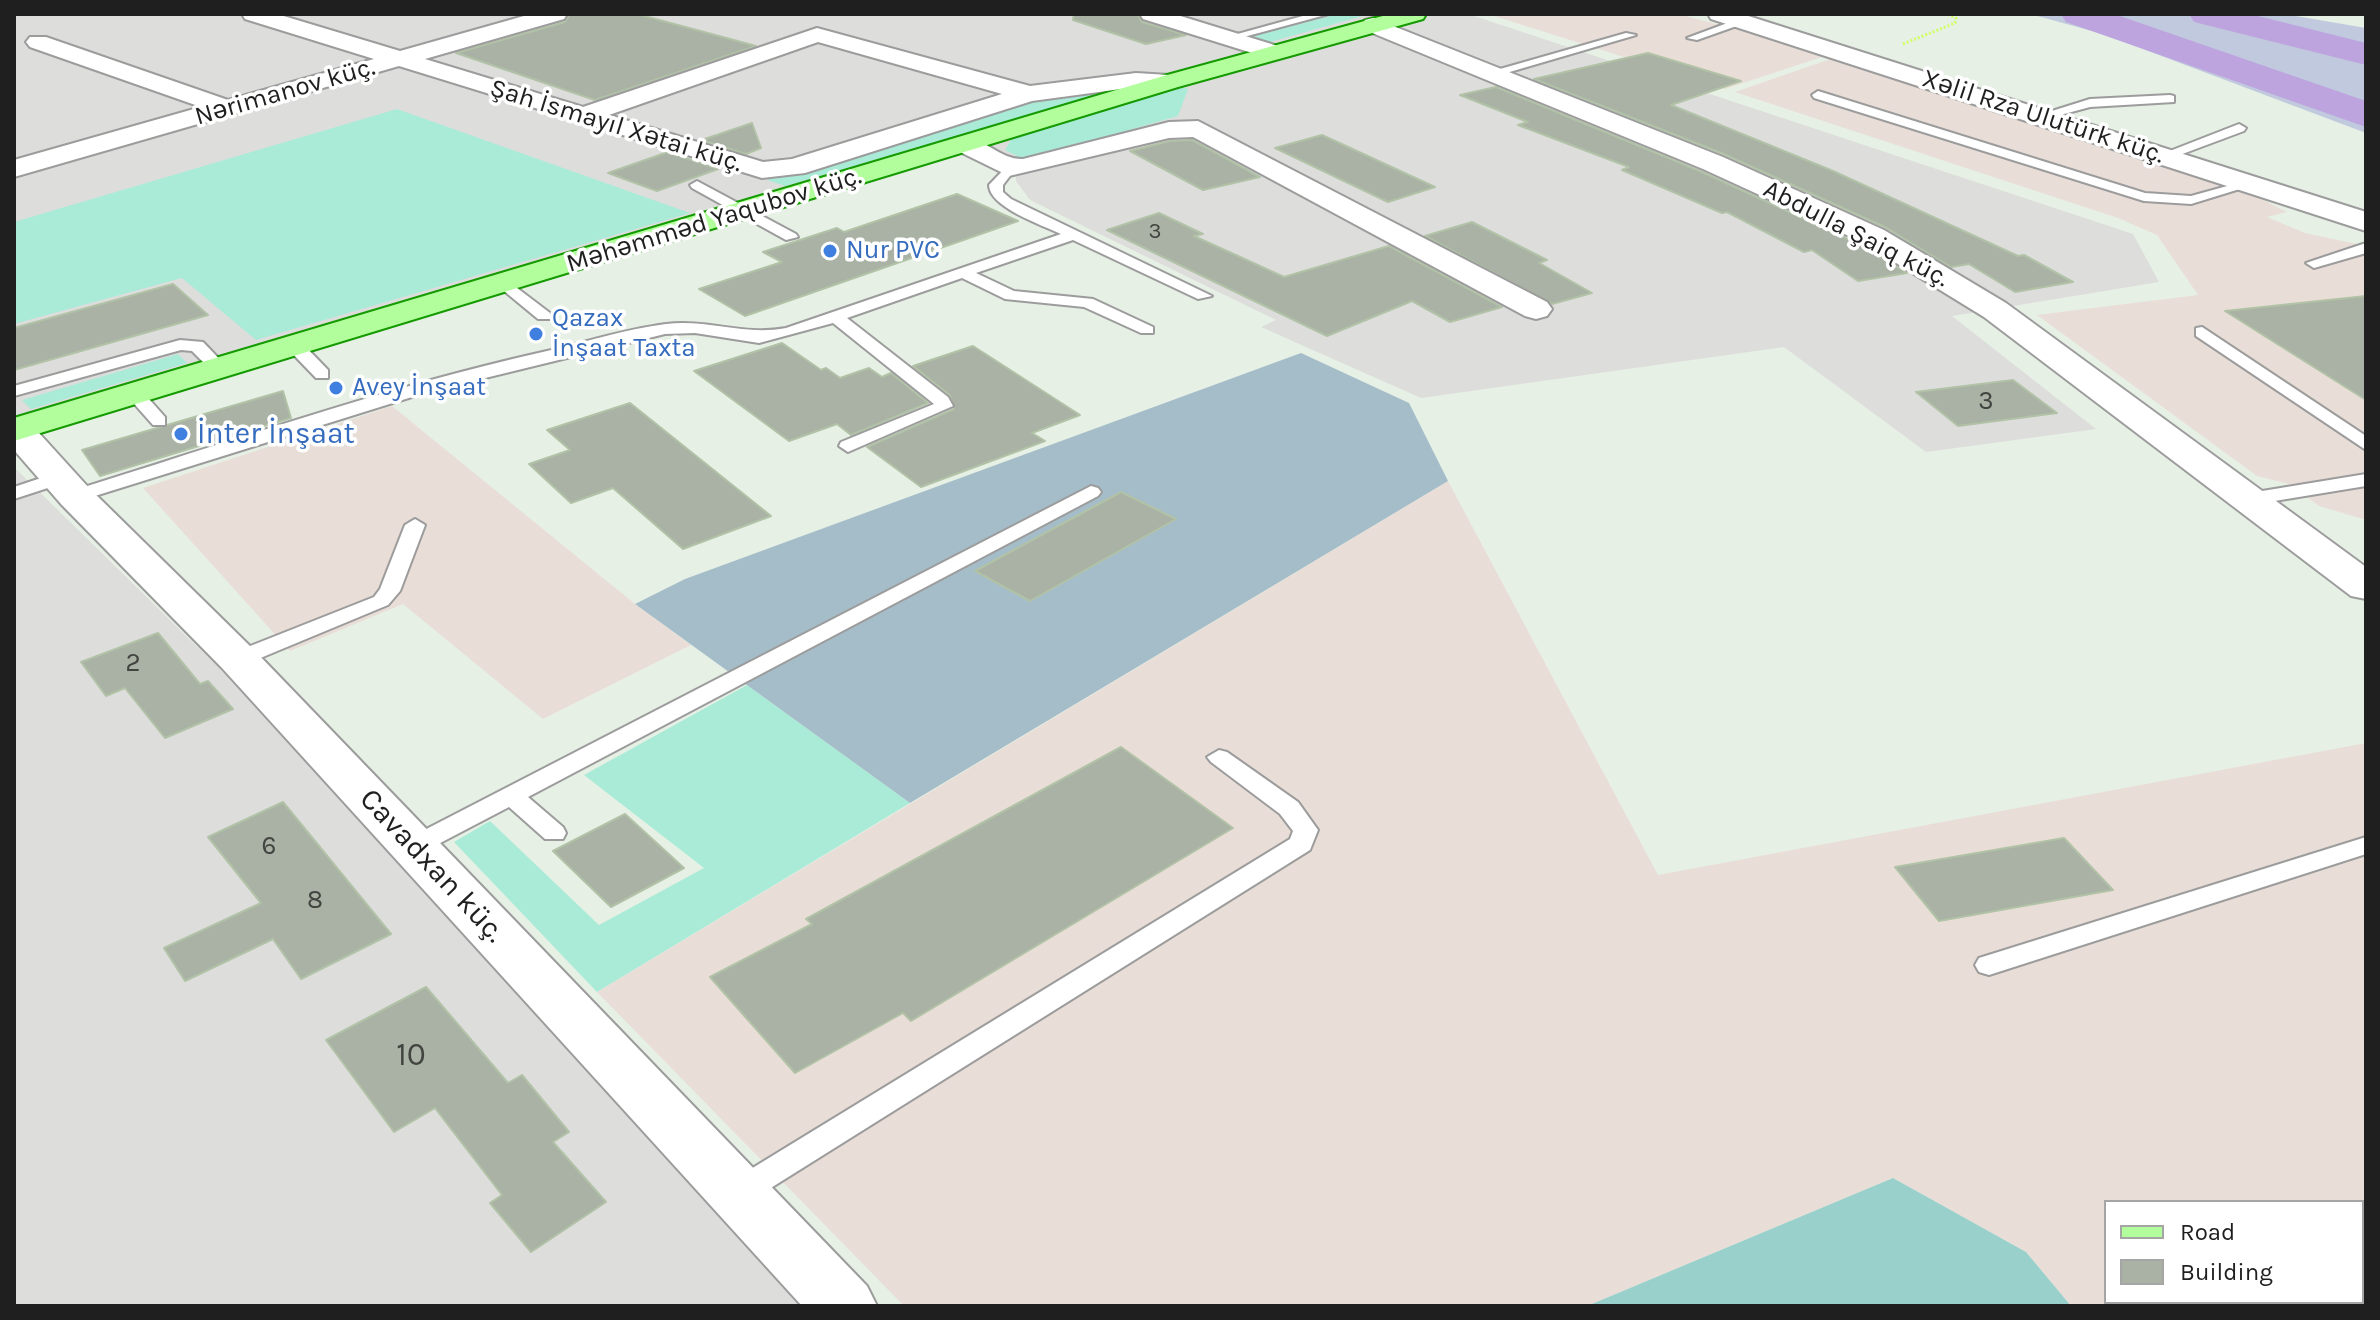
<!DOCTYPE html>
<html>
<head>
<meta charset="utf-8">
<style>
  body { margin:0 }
  #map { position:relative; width:2380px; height:1320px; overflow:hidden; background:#e6f0e5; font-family:Karla,sans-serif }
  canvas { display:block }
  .frame { position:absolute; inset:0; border:16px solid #1f1f1f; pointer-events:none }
  .legend { position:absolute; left:2104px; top:1200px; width:260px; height:104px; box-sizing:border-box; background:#fff; border:2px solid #a5a5a5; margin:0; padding:10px 14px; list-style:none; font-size:24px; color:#1f1f1f }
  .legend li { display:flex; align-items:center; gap:16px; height:40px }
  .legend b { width:40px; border:2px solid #a5a5a5 }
</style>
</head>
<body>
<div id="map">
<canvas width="2380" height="1320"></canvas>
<div class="frame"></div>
<ul class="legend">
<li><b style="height:10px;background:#b3fe9c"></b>Road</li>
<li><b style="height:22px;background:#a9b2a4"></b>Building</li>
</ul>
</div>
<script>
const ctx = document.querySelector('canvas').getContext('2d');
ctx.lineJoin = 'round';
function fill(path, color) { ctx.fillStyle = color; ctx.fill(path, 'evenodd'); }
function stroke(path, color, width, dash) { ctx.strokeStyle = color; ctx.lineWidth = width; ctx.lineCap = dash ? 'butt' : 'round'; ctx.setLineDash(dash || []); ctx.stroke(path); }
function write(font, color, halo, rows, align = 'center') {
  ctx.font = font + ' Karla,sans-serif'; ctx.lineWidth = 7; ctx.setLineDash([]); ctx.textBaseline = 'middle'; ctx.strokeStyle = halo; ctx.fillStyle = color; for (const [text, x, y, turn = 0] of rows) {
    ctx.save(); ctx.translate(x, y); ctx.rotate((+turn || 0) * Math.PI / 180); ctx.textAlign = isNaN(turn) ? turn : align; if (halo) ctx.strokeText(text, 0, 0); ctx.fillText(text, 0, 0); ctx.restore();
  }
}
fill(new Path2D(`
  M14 14H1468L2133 234 2159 282 1952 316 2096 429 1926 452 1784 347 1421 398 1261 327 1276 320 1030 200 1016 181V162L965 137 14 420Z
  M14 467 222 671 807 1306H14Z`), '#dddddc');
fill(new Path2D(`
  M1678 14 1831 54 1725 89 1491 15Z
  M1839 56 2249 193 2287 212 2267 217 2305 233 2366 246V520L2319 506 2289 484 2257 476 2037 315 2198 295 2157 235 2118 218 1735 92Z
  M392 406 635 604 691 645 543 719 403 604 290 651 143 488Z
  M1448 481 1658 875 2366 743V1306H2071L2026 1252 1893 1178 1587 1306H904L597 992ZM2106 1202H2362V1302H2106Z`), '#e9ded7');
fill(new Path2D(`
  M1338 14H1370L1270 42 1245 38Z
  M1138 84 785 186 767 180 1030 97Z
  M1180 87 1188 89 1178 116 1025 160 1005 150 1012 138Z
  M397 109 690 213 256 340 182 278 14 324V222Z
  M178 354 187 363 31 409 22 400Z
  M747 685 910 803 597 992 454 842 490 821 599 925 704 868 584 775Z`), '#aaebd8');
fill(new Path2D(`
  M1893 1178 2026 1252 2071 1306H1587Z`), '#99d0cb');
fill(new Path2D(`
  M2030 14H2284L2366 28V133L2103 34Z`), '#c1c9de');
fill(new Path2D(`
  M1301 353 1409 403 1448 481 910 803 635 604 685 579Z`), '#a5bdc9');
fill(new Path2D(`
  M2061 14H2114L2366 101V127L2066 22Z
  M2189 14H2250L2366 43V65L2194 22Z`), '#bda4df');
const building = new Path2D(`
  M570 14H637L756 46 595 100 456 53 565 22Z
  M1074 14H1137L1142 22 1186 35 1146 44 1073 20Z
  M1648 53 1741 81 1671 105 1833 171 2018 256 2024 255 2073 282 2015 292 1969 264 1951 267 1885 227 1724 154 1534 79Z
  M1496 87 1702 172 1861 245 1907 273 1858 281 1812 250 1804 252 1727 212 1722 213 1622 170 1629 167 1518 125 1528 122 1460 95Z
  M752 123 761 148 746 154 702 140Z
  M1322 135 1435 187 1388 202 1275 148Z
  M1192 140 1260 177 1203 190 1130 151 1170 141Z
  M668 152 718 169 657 191 608 173Z
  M957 194 1018 221 745 316 699 289 782 262 763 252 837 228 844 232Z
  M1159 213 1203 234 1194 236 1284 277 1389 246 1502 307 1450 322 1412 301 1327 336 1107 230Z
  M1472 222 1547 260 1539 263 1592 293 1552 304 1425 236Z
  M173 284 208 315 14 370V328Z
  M2366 296V400L2225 311Z
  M782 343 821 370 826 368 840 378 869 368 882 377 891 373 928 403 851 435 837 424 789 441 694 371Z
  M973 346 1080 415 1032 433 1045 441 921 487 867 447 954 409 950 395 913 366Z
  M2013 380 2057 413 1958 426 1916 392Z
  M283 391 291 418 100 476 82 450Z
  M630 403 771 516 683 549 613 488 571 503 529 464 570 450 547 430Z
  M1121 492 1176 519 1030 601 975 571Z
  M158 633 200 684 208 681 233 709 165 738 125 688 106 696 81 662Z
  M1121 747 1233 828 911 1021 903 1013 795 1073 710 977 812 924 806 919Z
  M283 802 391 934 301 979 273 939 185 981 164 948 261 903 208 837Z
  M625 814 684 868 611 907 553 851Z
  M2064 838 2113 890 1939 921 1895 867Z
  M426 987 508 1083 522 1075 569 1132 553 1142 606 1202 531 1252 490 1203 502 1195 435 1108 394 1132 326 1040Z`);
fill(building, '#a9b2a4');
stroke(building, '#b1c2a7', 2);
const service = new Path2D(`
  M1310 14H1329L1229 41 1223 38Z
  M1741 18 1745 23 1697 40 1687 38Z
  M1626 33 1636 35 1496 76 1486 73Z
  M1818 91 2145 193 2191 196 2249 180 2256 184 2191 204 2144 201 1814 98 1812 95Z
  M2170 95 2174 96V102L2090 107 2042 120 2036 116 2090 99Z
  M2239 124 2246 128 2244 131 2169 159 2157 156Z
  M1009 164 1016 168 1003 185V192L1011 199 1212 296 1198 299 1073 240 976 273 1014 291 1093 299 1153 327V333H1141L1084 307 1005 299 962 278 847 318 948 397 953 406 848 452 839 446 841 442 934 404 833 323 759 343 695 333 665 334 428 392 82 500H68L65 496 68 492C227 443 385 387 547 351 586 342 626 329 666 324 708 319 744 336 786 328L1061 234C1042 225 989 207 989 185Z
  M697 181 796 234 798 237 786 240 692 188 690 185Z
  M2366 243V253L2314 268 2306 263Z
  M504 278 550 313V319H538L498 286 496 283Z
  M2202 327 2366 436V450L2196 336V328Z
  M180 340 203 342 228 368 225 372H213L192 351 181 350 14 396V386Z
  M295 341 301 342 328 370V378H316L289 350V342Z
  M135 389 141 390 165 417V425H153L129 398V390Z
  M59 472 66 474 68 478 66 482 14 499V487Z
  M2366 474V486L2250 505 2240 499 2250 493Z
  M1091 486 1098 488 1101 492 1098 496 528 797 563 827 566 833 563 839H545L509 807 423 852H405L401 846 405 840Z
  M415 519 425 525 400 591 388 605 246 664H230L227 659 230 654 374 597 380 589 405 525Z
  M1219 750 1227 752 1298 802 1318 830 1310 850 750 1201 739 1205 728 1201 724 1192 728 1183 1290 839 1293 831 1280 814 1211 762 1207 757Z
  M2366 837V854L1989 975 1979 972 1975 965 1979 958Z`);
const minor = new Path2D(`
  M242 14H277L400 51 531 14H567L564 19 425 59 583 107 817 28 1030 86 1136 73 1169 75 1181 82 1169 89 1136 87 1032 101 805 173 762 178 399 66 14 177V160L201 107 30 47 26 42 30 37H46L228 100 374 59 245 19ZM818 42 1002 94 792 159 763 162 609 115Z
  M1140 14H1174L1281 47 1285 52 1281 57H1265L1143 19Z
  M1708 14H1742L2366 212V231L1711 19Z
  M1373 18 1723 157 1884 230 2006 303 2366 567V599L2351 596 1984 317 1862 242 1703 169 1365 30 1362 25 1365 20Z
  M1198 121 1547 302 1552 309 1547 316 1536 319 1525 316 1193 137 1169 138 1009 176 956 150 952 144 956 138C981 132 998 160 1023 159L1169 122Z
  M14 420 29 422 89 488 254 650 867 1286 877 1306H802L222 668 61 504 14 450Z`);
const primary = new Path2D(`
  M1390 14H1426L1423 19 1178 87 14 441V418L1160 77Z`);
stroke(service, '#9c9c9c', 4);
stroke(minor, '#9c9c9c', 4);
stroke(primary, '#159a00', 4);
stroke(new Path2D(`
  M1903 44 1955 23 1956 18 1946 14`), '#d1fd69', 3, [2, 2]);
fill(service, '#fff');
fill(minor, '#fff');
fill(primary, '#b3fe9c');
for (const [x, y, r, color] of [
  [830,251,8,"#3f7fe0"],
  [536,334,8,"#3f7fe0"],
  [336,388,8,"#3f7fe0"],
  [181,434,8,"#3f7fe0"]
]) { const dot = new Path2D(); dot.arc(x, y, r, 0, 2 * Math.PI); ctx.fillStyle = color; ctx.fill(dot); stroke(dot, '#fff', 3); }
write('22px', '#424440', null, [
  ["3",1155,232]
]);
write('26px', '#1f1f1f', '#fff', [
  ["Nərimanov küç.",285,92,-16],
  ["Xəlil Rza Ulutürk küç.",2043,117,18],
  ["Şah İsmayıl Xətai küç.",616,126,17],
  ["Məhəmməd Yaqubov küç.",714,220,-17],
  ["Abdulla Şaiq küç.",1856,234,27]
]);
write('26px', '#366cbe', '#fff', [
  ["Nur PVC",846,251],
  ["Qazax",552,319],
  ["İnşaat Taxta",552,349],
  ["Avey İnşaat",352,388]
], 'left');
write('26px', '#424440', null, [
  ["3",1986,402],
  ["2",133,664],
  ["6",269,847],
  ["8",315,901]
]);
write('30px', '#366cbe', '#fff', [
  ["İnter İnşaat",197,434]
], 'left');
write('30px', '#1f1f1f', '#fff', [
  ["Cavadxan küç.",432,866,47]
]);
write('32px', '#424440', null, [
  ["10",411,1056]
]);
</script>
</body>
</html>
